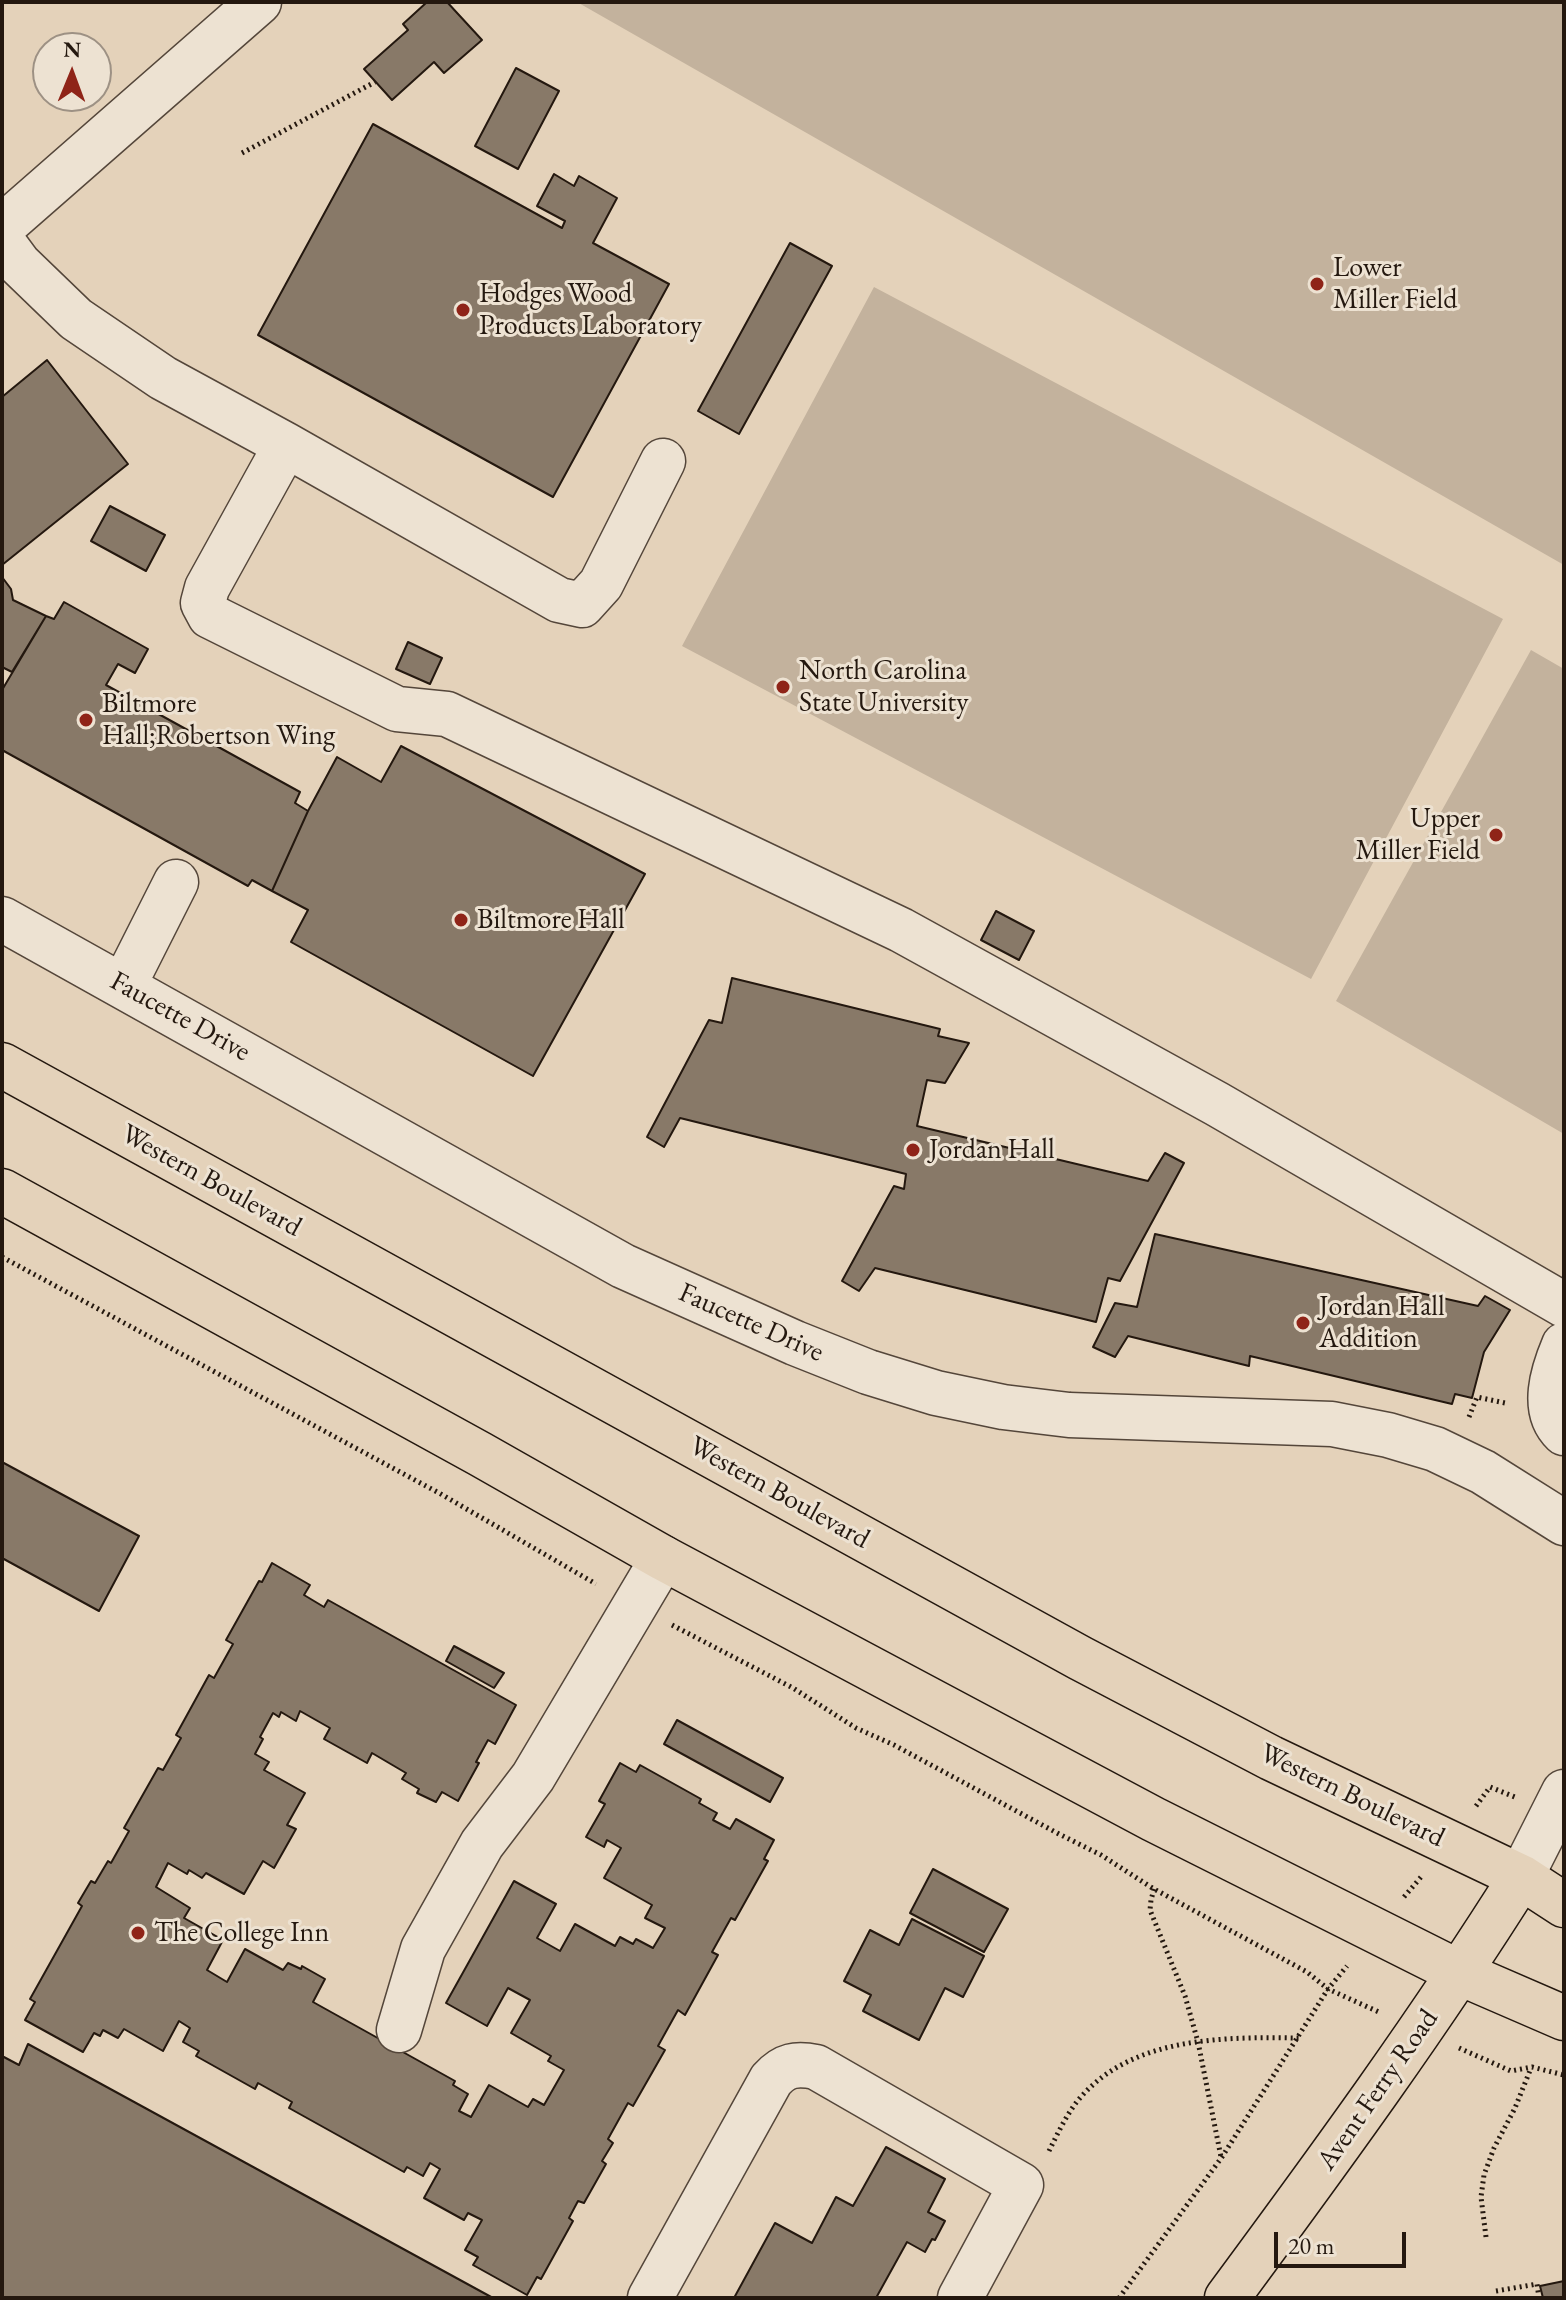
<!DOCTYPE html>
<html>
<head>
<meta charset="utf-8">
<style>
  body { margin:0 }
  #map { position:relative; width:1566px; height:2300px; overflow:hidden; background:#e4d2ba; font-family:"EB Garamond",serif }
  canvas { display:block }
  .frame { position:absolute; inset:0; border:4px solid #24180f; pointer-events:none }
  .north { position:absolute; left:32px; top:32px; width:80px; height:80px; box-sizing:border-box; background:#ede2d2; border:2px solid #9d9184; border-radius:50%; rotate:1deg; font-size:22px; font-weight:700; line-height:32px; text-align:center; color:#24180f }
  .north::after { content:''; display:block; margin:auto; width:28px; height:36px; background:#8f2418; clip-path:polygon(50% 0,100% 100%,50% 72%,0 100%) }
  .scale { position:absolute; left:1274px; top:2232px; width:132px; height:36px; box-sizing:border-box; border:4px solid #24180f; border-top:0; padding-left:10px; font-size:24px; line-height:28px; white-space:nowrap; color:#24180f; -webkit-text-stroke:6px #ede2d2; paint-order:stroke }
</style>
</head>
<body>
<div id="map">
<canvas width="1566" height="2300"></canvas>
<div class="frame"></div>
<div class="north">N</div>
<div class="scale">20 m</div>
</div>
<script>
const ctx = document.querySelector('canvas').getContext('2d');
ctx.lineJoin = 'round';
function fill(path, color) { ctx.fillStyle = color; ctx.fill(path, 'evenodd'); }
function stroke(path, color, width, dash) { ctx.strokeStyle = color; ctx.lineWidth = width; ctx.lineCap = dash ? 'butt' : 'round'; ctx.setLineDash(dash || []); ctx.stroke(path); }
function write(font, color, halo, rows, align = 'center') {
  ctx.font = font + ' "EB Garamond",serif'; ctx.lineWidth = 6; ctx.setLineDash([]); ctx.textBaseline = 'middle'; ctx.strokeStyle = halo; ctx.fillStyle = color; for (const [text, x, y, turn = 0] of rows) {
    ctx.save(); ctx.translate(x, y); ctx.rotate((+turn || 0) * Math.PI / 180); ctx.textAlign = isNaN(turn) ? turn : align; if (halo) ctx.strokeText(text, 0, 0); ctx.fillText(text, 0, 0); ctx.restore();
  }
}
fill(new Path2D(`
  M577 2H1564V565Z
  M874 287 1503 619 1311 979 682 646Z
  M1531 650 1564 669V1134L1336 1001Z`), '#c3b29d');
const building = new Path2D(`
  M427 2H447L482 40 444 73 434 62 392 100 364 69 408 30 403 24Z
  M516 68 559 91 518 169 475 146Z
  M373 124 562 228 565 221 537 206 554 174 574 186 579 176 617 198 593 243 669 284 553 497 258 335Z
  M790 243 832 266 739 434 698 411Z
  M47 360 128 464 2 565V397Z
  M110 506 165 535 146 571 91 541Z
  M2 577 11 589 13 600 46 616 12 672 2 667Z
  M64 602 148 649 135 673 118 664 106 685 300 792 295 803 308 811 272 891 252 880 248 886 2 750V690L46 616 54 619Z
  M408 642 442 658 430 684 396 669Z
  M401 746 645 874 533 1076 291 942 308 910 272 891 308 811 337 757 381 782Z
  M996 911 1034 931 1019 960 981 940Z
  M732 978 940 1029 938 1036 969 1043 945 1083 927 1080 917 1126 1148 1181 1165 1153 1184 1163 1120 1281 1108 1278 1096 1322 875 1268 859 1291 842 1281 894 1186 904 1189 906 1174 680 1118 664 1147 647 1137 709 1020 722 1023Z
  M1155 1234 1478 1306 1485 1296 1510 1310 1484 1352 1472 1398 1455 1394 1452 1404 1250 1356 1249 1366 1128 1336 1115 1357 1093 1347 1115 1303 1137 1307Z
  M2 1462 139 1536 99 1611 2 1558Z
  M272 1563 310 1585 304 1595 324 1607 328 1600 516 1705 495 1744 488 1740 476 1762 479 1763 458 1801 442 1792 436 1802 417 1793 419 1789 402 1779 406 1773 372 1753 367 1763 324 1739 330 1728 300 1711 296 1721 281 1712 279 1717 273 1713 260 1737 263 1739 255 1754 269 1762 264 1770 305 1793 287 1825 296 1829 274 1868 263 1861 244 1894 206 1873 202 1878 189 1870 187 1874 168 1863 156 1887 190 1908 184 1918 223 1940 207 1970 227 1982 245 1949 283 1970 288 1963 301 1969 302 1966 325 1979 313 2002 455 2081 453 2085 468 2094 459 2111 471 2117 489 2085 528 2107 533 2099 544 2105 564 2070 548 2061 551 2056 511 2033 530 2000 508 1988 487 2026 446 2003 514 1881 556 1904 537 1938 560 1951 575 1924 615 1946 620 1937 633 1944 636 1939 653 1948 665 1928 645 1918 652 1905 604 1878 621 1848 607 1840 604 1847 586 1837 605 1804 599 1801 620 1763 636 1772 640 1765 701 1799 699 1803 717 1813 713 1820 730 1829 736 1819 774 1840 764 1859 768 1861 735 1920 731 1918 712 1952 718 1955 685 2015 678 2010 658 2046 665 2050 633 2106 628 2103 608 2139 613 2143 602 2161 606 2164 584 2203 578 2201 569 2218 573 2221 541 2279 537 2277 527 2295 473 2265 478 2257 465 2250 482 2220 468 2213 464 2220 424 2198 440 2169 430 2163 423 2176 407 2167 404 2172 289 2108 292 2102 258 2083 255 2089 196 2056 199 2051 183 2042 190 2028 179 2021 163 2051 124 2029 118 2038 103 2030 100 2036 94 2033 83 2052 25 2020 35 2002 30 1999 82 1906 78 1903 91 1881 95 1883 108 1861 111 1863 129 1831 124 1828 158 1768 163 1770 181 1738 176 1735 209 1675 214 1678 233 1644 226 1640 259 1581 262 1582Z
  M454 1646 504 1673 494 1688 446 1661Z
  M677 1720 783 1778 770 1802 664 1744Z
  M933 1869 1008 1909 984 1952 910 1913Z
  M912 1919 984 1956 963 1997 945 1988 919 2040 863 2011 871 1995 844 1981 870 1930 899 1945Z
  M28 2044 493 2298H2V2056L19 2065Z
  M886 2147 945 2179 928 2212 945 2221 935 2240 932 2239 925 2252 907 2242 876 2298H734L775 2223 812 2243 836 2197 853 2206Z
  M1564 2281V2298H1543L1540 2286Z`);
fill(building, '#887968');
stroke(building, '#24180f', 2);
const minor = new Path2D(`
  M2 227 259 2
  M2 241 19 264 76 319 163 378 286 445 559 600 582 605 601 584 663 461
  M286 445 207 588 203 603 210 616 397 709 447 714 901 930 1217 1104 1564 1305
  M2 919 623 1266 795 1343 868 1372 936 1393 1003 1407 1069 1415 1332 1424 1388 1435 1435 1449 1483 1472 1564 1523
  M124 985 176 882
  M1564 1345C1553 1371 1540 1410 1564 1433
  M1521 1877 1564 1792
  M399 2030 423 1949 482 1844 533 1777 663 1558
  M650 2298 771 2080C784 2065 796 2063 816 2067L1021 2185 960 2298`);
const major = new Path2D(`
  M2 1065 1080 1658 1271 1758 1521 1877 1564 1905
  M2 1191 480 1454 663 1558 1153 1819 1460 1973 1564 2018
  M1227 2298C1329 2160 1430 2022 1521 1877`);
stroke(minor, '#54463a', 47);
stroke(major, '#24180f', 47);
stroke(new Path2D(`
  M242 153 375 82
  M2 1257 439 1493 596 1584
  M1469 1417 1477 1397 1505 1403
  M672 1625 793 1688 856 1728 894 1745 1059 1834 1101 1855 1154 1889 1307 1972 1328 1989 1381 2013
  M1476 1806 1490 1787 1515 1797
  M1154 1889 1151 1900 1150 1910 1185 1996 1198 2042 1221 2157
  M1404 1897 1421 1877
  M1459 2048 1511 2071 1532 2067 1564 2075
  M1049 2151C1058 2133 1067 2113 1080 2098 1133 2036 1225 2037 1299 2038
  M1486 2237 1481 2197 1484 2175 1494 2148 1515 2108 1531 2068
  M1496 2291 1537 2284 1539 2298
  M1119 2298 1222 2157 1328 1989 1347 1966`), '#24180f', 5, [2, 4]);
stroke(minor, '#ede2d2', 44);
stroke(major, '#e4d2ba', 44);
for (const [x, y, r, color] of [
  [1317,284,8,"#8f2418"],
  [463,310,8,"#8f2418"],
  [783,687,8,"#8f2418"],
  [86,720,8,"#8f2418"],
  [1496,835,8,"#8f2418"],
  [461,920,8,"#8f2418"],
  [913,1150,8,"#8f2418"],
  [1303,1323,8,"#8f2418"],
  [138,1933,8,"#8f2418"]
]) { const dot = new Path2D(); dot.arc(x, y, r, 0, 2 * Math.PI); ctx.fillStyle = color; ctx.fill(dot); stroke(dot, '#ede2d2', 3); }
write('28px', '#24180f', '#ede2d2', [
  ["Lower",1333,268],
  ["Miller Field",1333,300],
  ["Hodges Wood",479,294],
  ["Products Laboratory",479,326],
  ["North Carolina",799,671],
  ["State University",799,703],
  ["Biltmore",102,704],
  ["Hall;Robertson Wing",102,736],
  ["Upper",1480,819,"right"],
  ["Miller Field",1480,851,"right"],
  ["Biltmore Hall",477,920],
  ["Jordan Hall",929,1150],
  ["Jordan Hall",1319,1307],
  ["Addition",1319,1339],
  ["The College Inn",154,1933]
], 'left');
write('28px', '#24180f', '#ede2d2', [
  ["Faucette Drive",180,1017,29],
  ["Western Boulevard",211,1181,29],
  ["Faucette Drive",751,1323,24],
  ["Western Boulevard",779,1493,29],
  ["Western Boulevard",1352,1796,26],
  ["Avent Ferry Road",1378,2090,-55]
]);
</script>
</body>
</html>
